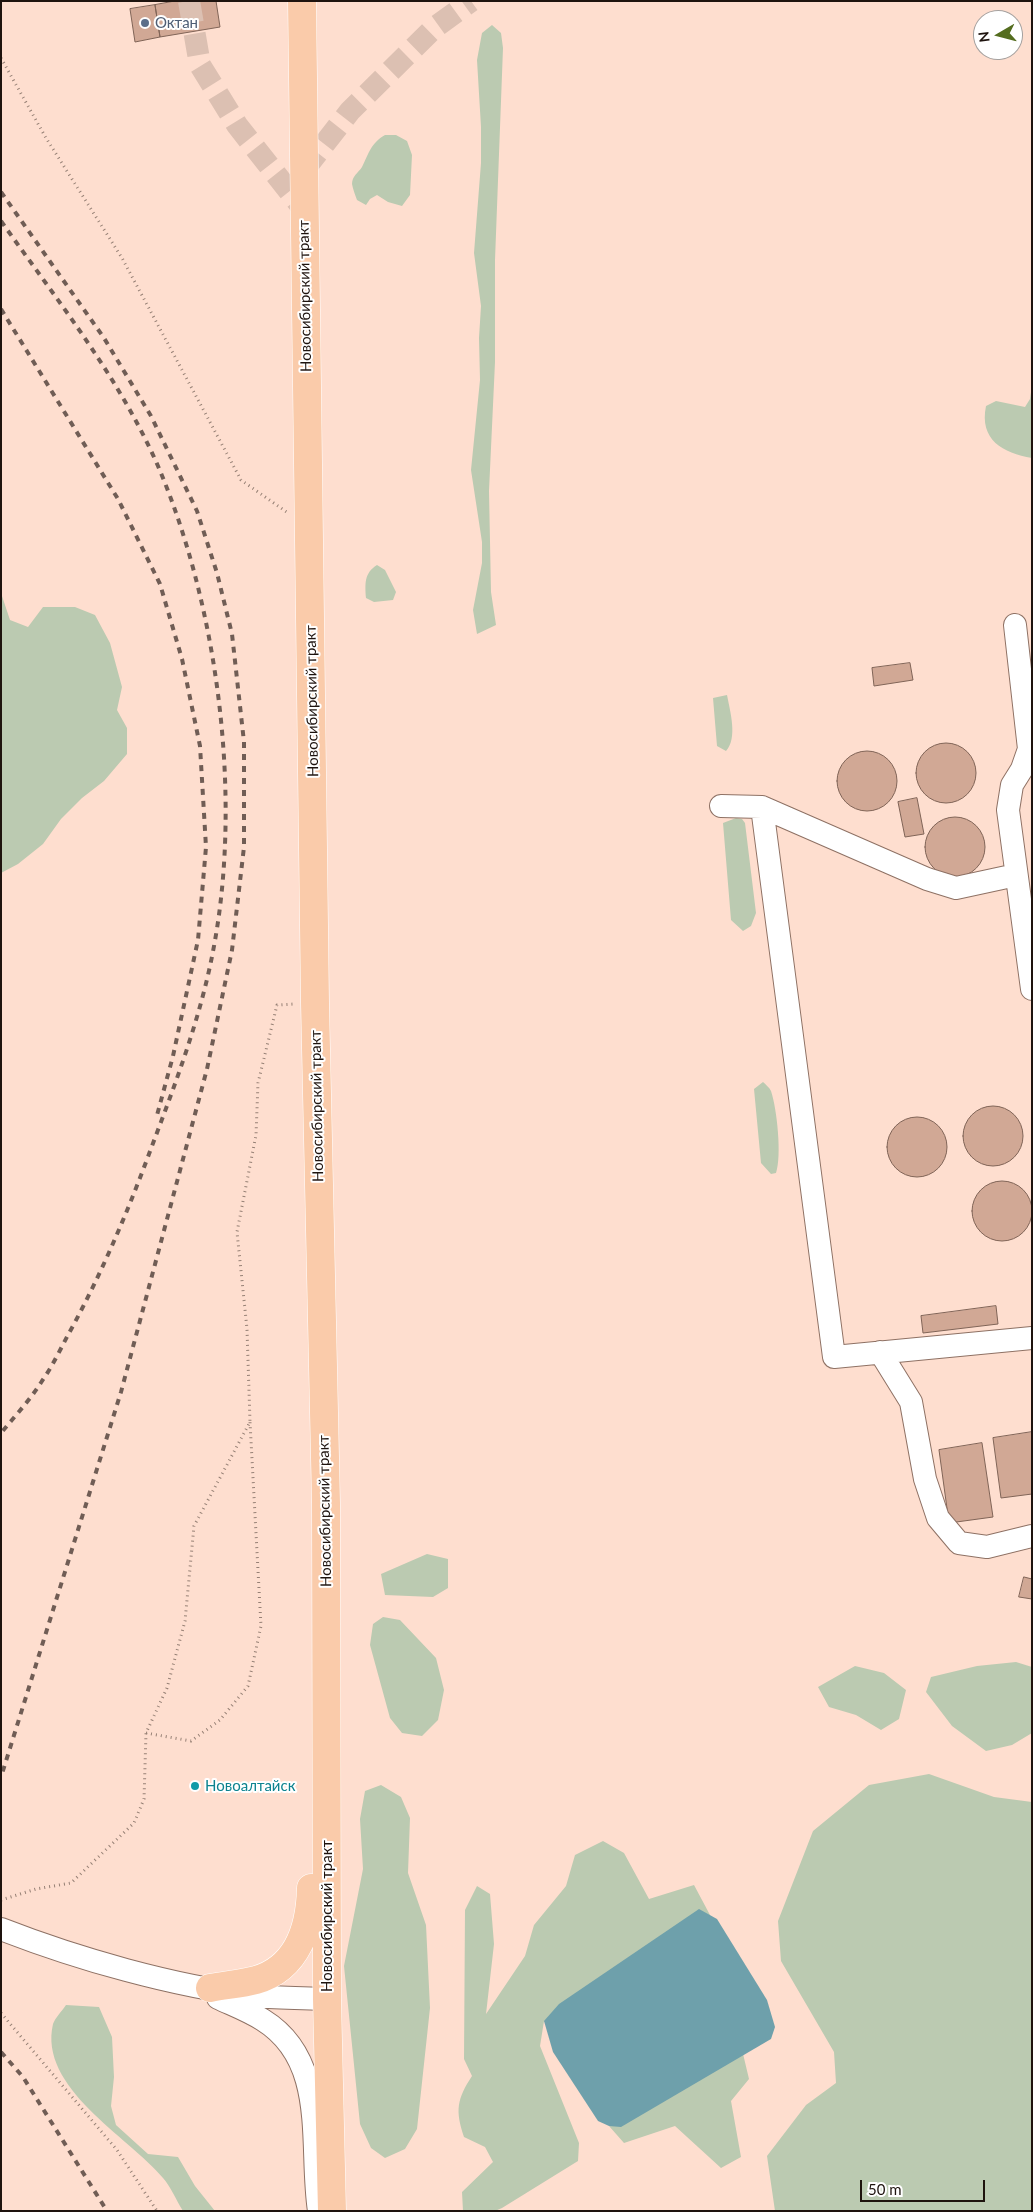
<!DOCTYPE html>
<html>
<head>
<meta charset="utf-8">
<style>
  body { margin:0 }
  #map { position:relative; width:1033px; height:2212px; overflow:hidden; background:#fedecf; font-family:Lato,sans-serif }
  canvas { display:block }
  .frame { position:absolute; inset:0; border:2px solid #1e130e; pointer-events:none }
  .north { position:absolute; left:973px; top:10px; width:50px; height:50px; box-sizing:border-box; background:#fff; border:1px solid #a5a19f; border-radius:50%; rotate:262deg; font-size:14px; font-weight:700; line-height:20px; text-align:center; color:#1e130e }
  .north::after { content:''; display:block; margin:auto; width:18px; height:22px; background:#546d1f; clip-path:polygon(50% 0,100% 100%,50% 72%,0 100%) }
  .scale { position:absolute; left:860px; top:2180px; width:125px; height:22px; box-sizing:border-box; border:2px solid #1e130e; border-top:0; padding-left:6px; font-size:15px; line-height:18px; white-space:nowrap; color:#1e130e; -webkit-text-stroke:4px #fff; paint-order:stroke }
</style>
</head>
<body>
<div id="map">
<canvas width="1033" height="2212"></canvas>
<div class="frame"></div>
<div class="north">N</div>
<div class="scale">50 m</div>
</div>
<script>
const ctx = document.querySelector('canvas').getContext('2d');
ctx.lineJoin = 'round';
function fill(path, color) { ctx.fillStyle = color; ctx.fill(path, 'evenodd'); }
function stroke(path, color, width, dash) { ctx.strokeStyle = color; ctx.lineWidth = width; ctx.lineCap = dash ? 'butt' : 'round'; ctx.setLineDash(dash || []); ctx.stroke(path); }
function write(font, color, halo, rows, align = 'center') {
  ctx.font = font + ' Lato,sans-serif'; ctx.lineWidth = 4; ctx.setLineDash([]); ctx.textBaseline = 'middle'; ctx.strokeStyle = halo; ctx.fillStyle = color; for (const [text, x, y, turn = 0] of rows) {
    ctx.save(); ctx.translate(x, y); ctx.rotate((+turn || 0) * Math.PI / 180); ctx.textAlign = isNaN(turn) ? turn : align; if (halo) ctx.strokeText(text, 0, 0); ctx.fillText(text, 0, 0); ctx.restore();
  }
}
fill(new Path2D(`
  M492 25 501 33 503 48 495 260V362L489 491 491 592 496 625 477 634 473 610 482 563V542L471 470 480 380 479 338 481 306 474 253 481 163V127L477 60 482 33Z
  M385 135H396L407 141 412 155 410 195 402 206 388 202 377 195 370 199 366 205 357 200C355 195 353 189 352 184 352 176 358 173 362 167 369 153 371 143 385 135Z
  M1032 385V458C1003 453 979 440 986 406L996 401 1025 407 1030 399Z
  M377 565 385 570 396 592 393 600 374 602 366 598C365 584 364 573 377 565Z
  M1 593 10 620 28 627 43 607H75L95 615 110 643 122 687 117 710 127 728V754L104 781 82 798 61 819 43 844 18 864 1 873Z
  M727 695C730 711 738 738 726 751L717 746 713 698Z
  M736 818 742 819 745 823 756 913 751 926 743 931 731 920 723 823Z
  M763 1082C766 1085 769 1087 771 1091 777 1109 782 1156 776 1173L771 1174 761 1163 754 1089Z
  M427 1554 448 1559V1588L433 1597 385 1595 381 1574Z
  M383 1617 400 1620 436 1658 444 1690 438 1720 422 1736 402 1733 390 1718 370 1645 373 1624Z
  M1016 1662 1032 1667V1733L1012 1745 986 1751 952 1726 926 1692 931 1677 977 1666Z
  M855 1666 884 1673 906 1690 899 1719 881 1730 856 1715 829 1707 818 1687Z
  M929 1774 994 1797 1032 1802V2211H775L767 2156 806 2105 836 2083 834 2052 781 1961 778 1921 813 1831 869 1785Z
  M381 1785 401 1797 410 1818 408 1873 426 1925 430 2008 417 2129 405 2149 385 2158 371 2148 360 2124 344 1966 363 1869 360 1819 365 1791Z
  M603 1841 624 1853 649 1899 694 1885 710 1915 749 2079 731 2101 741 2157 721 2168 675 2126 624 2143 609 2126 614 2102 544 2021 540 2046 579 2143 578 2161 502 2208 495 2211H463L462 2192 493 2162 485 2147 464 2137C455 2110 457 2099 472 2076L464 2059 465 1910 477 1886 490 1894 494 1944 486 2014 525 1956 534 1925 566 1886 575 1855Z
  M66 2005 99 2007 112 2037 114 2077 111 2106 116 2125 148 2154 178 2157 195 2186 215 2211H183C176 2200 171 2187 163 2178 128 2136 38 2088 53 2024 55 2018 62 2011 66 2005Z`), '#bbcab1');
fill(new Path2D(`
  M699 1909 717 1919 767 2000 775 2027 771 2039 621 2127 609 2126 598 2121 553 2052 544 2021 559 2004Z`), '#6ea0ab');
const building = new Path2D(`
  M175 1H216L220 27 160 37 155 5Z
  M155 5 160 37 135 42 130 9Z
  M910 663 913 680 874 686 872 668Z
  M916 773a30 30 0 1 1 60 0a30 30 0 1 1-60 0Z
  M837 781a30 30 0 1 1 60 0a30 30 0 1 1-60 0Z
  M917 798 924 834 905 837 898 802Z
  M925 847a30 30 0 1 1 60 0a30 30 0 1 1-60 0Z
  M963 1136a30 30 0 1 1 60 0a30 30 0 1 1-60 0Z
  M887 1147a30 30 0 1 1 60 0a30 30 0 1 1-60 0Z
  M972 1211a30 30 0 1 1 60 0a30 30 0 1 1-60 0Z
  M996 1306 998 1324 923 1333 921 1316Z
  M1032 1432V1494L1001 1498 993 1438Z
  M982 1443 993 1517 949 1523 939 1450Z
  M1024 1577 1032 1579V1599L1019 1597Z`);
fill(building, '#d1a895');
stroke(building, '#806457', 1);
stroke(new Path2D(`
  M189 1 200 65 237 125 304 210
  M304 170 350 111 434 28 471 1`), '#dcc0b2', 22, [22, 11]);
const minor = new Path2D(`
  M1015 625 1029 749 1022 769 1012 785 1008 810 1032 989
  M721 806 762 807 927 879 956 888 1016 875
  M762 807 834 1357 1032 1338
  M880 1352 911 1402 925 1479 938 1518 959 1543 987 1547 1032 1536
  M1 1929C78 1959 173 1986 255 1996 278 1998 303 1998 327 1999
  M218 1998C233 2005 249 2011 263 2020 329 2061 309 2146 319 2211`);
const major = new Path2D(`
  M302 1 315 1003 326 1503 327 1999 332 2211
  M210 1988C225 1985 241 1984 256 1980 298 1968 310 1926 311 1888`);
stroke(minor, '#8e7164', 24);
stroke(major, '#fff', 29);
stroke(new Path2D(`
  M1 58 46 138 122 258 241 480 288 513
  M146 1733 191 1741 220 1720 248 1686 261 1626 250 1422
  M1 1900 36 1889 71 1883 134 1823 144 1799 146 1733 167 1688 185 1621 194 1526 250 1422 247 1329 237 1232 256 1135 258 1083 277 1005 294 1004
  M1 2013 117 2150 157 2211`), '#968075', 3, [1, 4]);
stroke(minor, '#fff', 22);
stroke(major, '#facbaa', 28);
stroke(new Path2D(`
  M1 192 104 338 151 416 197 511 217 573 232 634 244 742V847L232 950 207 1069 121 1392 1 1777
  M1 221C57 300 119 377 158 466 218 607 242 795 214 946 201 1018 174 1087 149 1154 126 1216 100 1277 68 1335 60 1350 52 1367 42 1381 30 1400 15 1416 1 1433
  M1 309 118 499 160 584 182 659 200 746 206 847 198 940 173 1056 156 1119
  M1 2052 23 2077 107 2211`), '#705d55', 4, [6, 6]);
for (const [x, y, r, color] of [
  [145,23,5,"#5c6f8a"],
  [195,1786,5,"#0f9aa8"]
]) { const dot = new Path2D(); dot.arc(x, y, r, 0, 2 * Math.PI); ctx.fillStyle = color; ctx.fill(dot); stroke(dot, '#fff', 2); }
write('15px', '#4e5e75', '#fff', [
  ["Октан",155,23]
], 'left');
write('15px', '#1e130e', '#fff', [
  ["Новосибирский тракт",305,296,-91],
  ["Новосибирский тракт",312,701,-91],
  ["Новосибирский тракт",317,1106,-91],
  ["Новосибирский тракт",325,1511,-91],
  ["Новосибирский тракт",327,1916,-90]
]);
write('15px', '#0d838f', '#fff', [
  ["Новоалтайск",205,1786]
], 'left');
</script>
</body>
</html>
